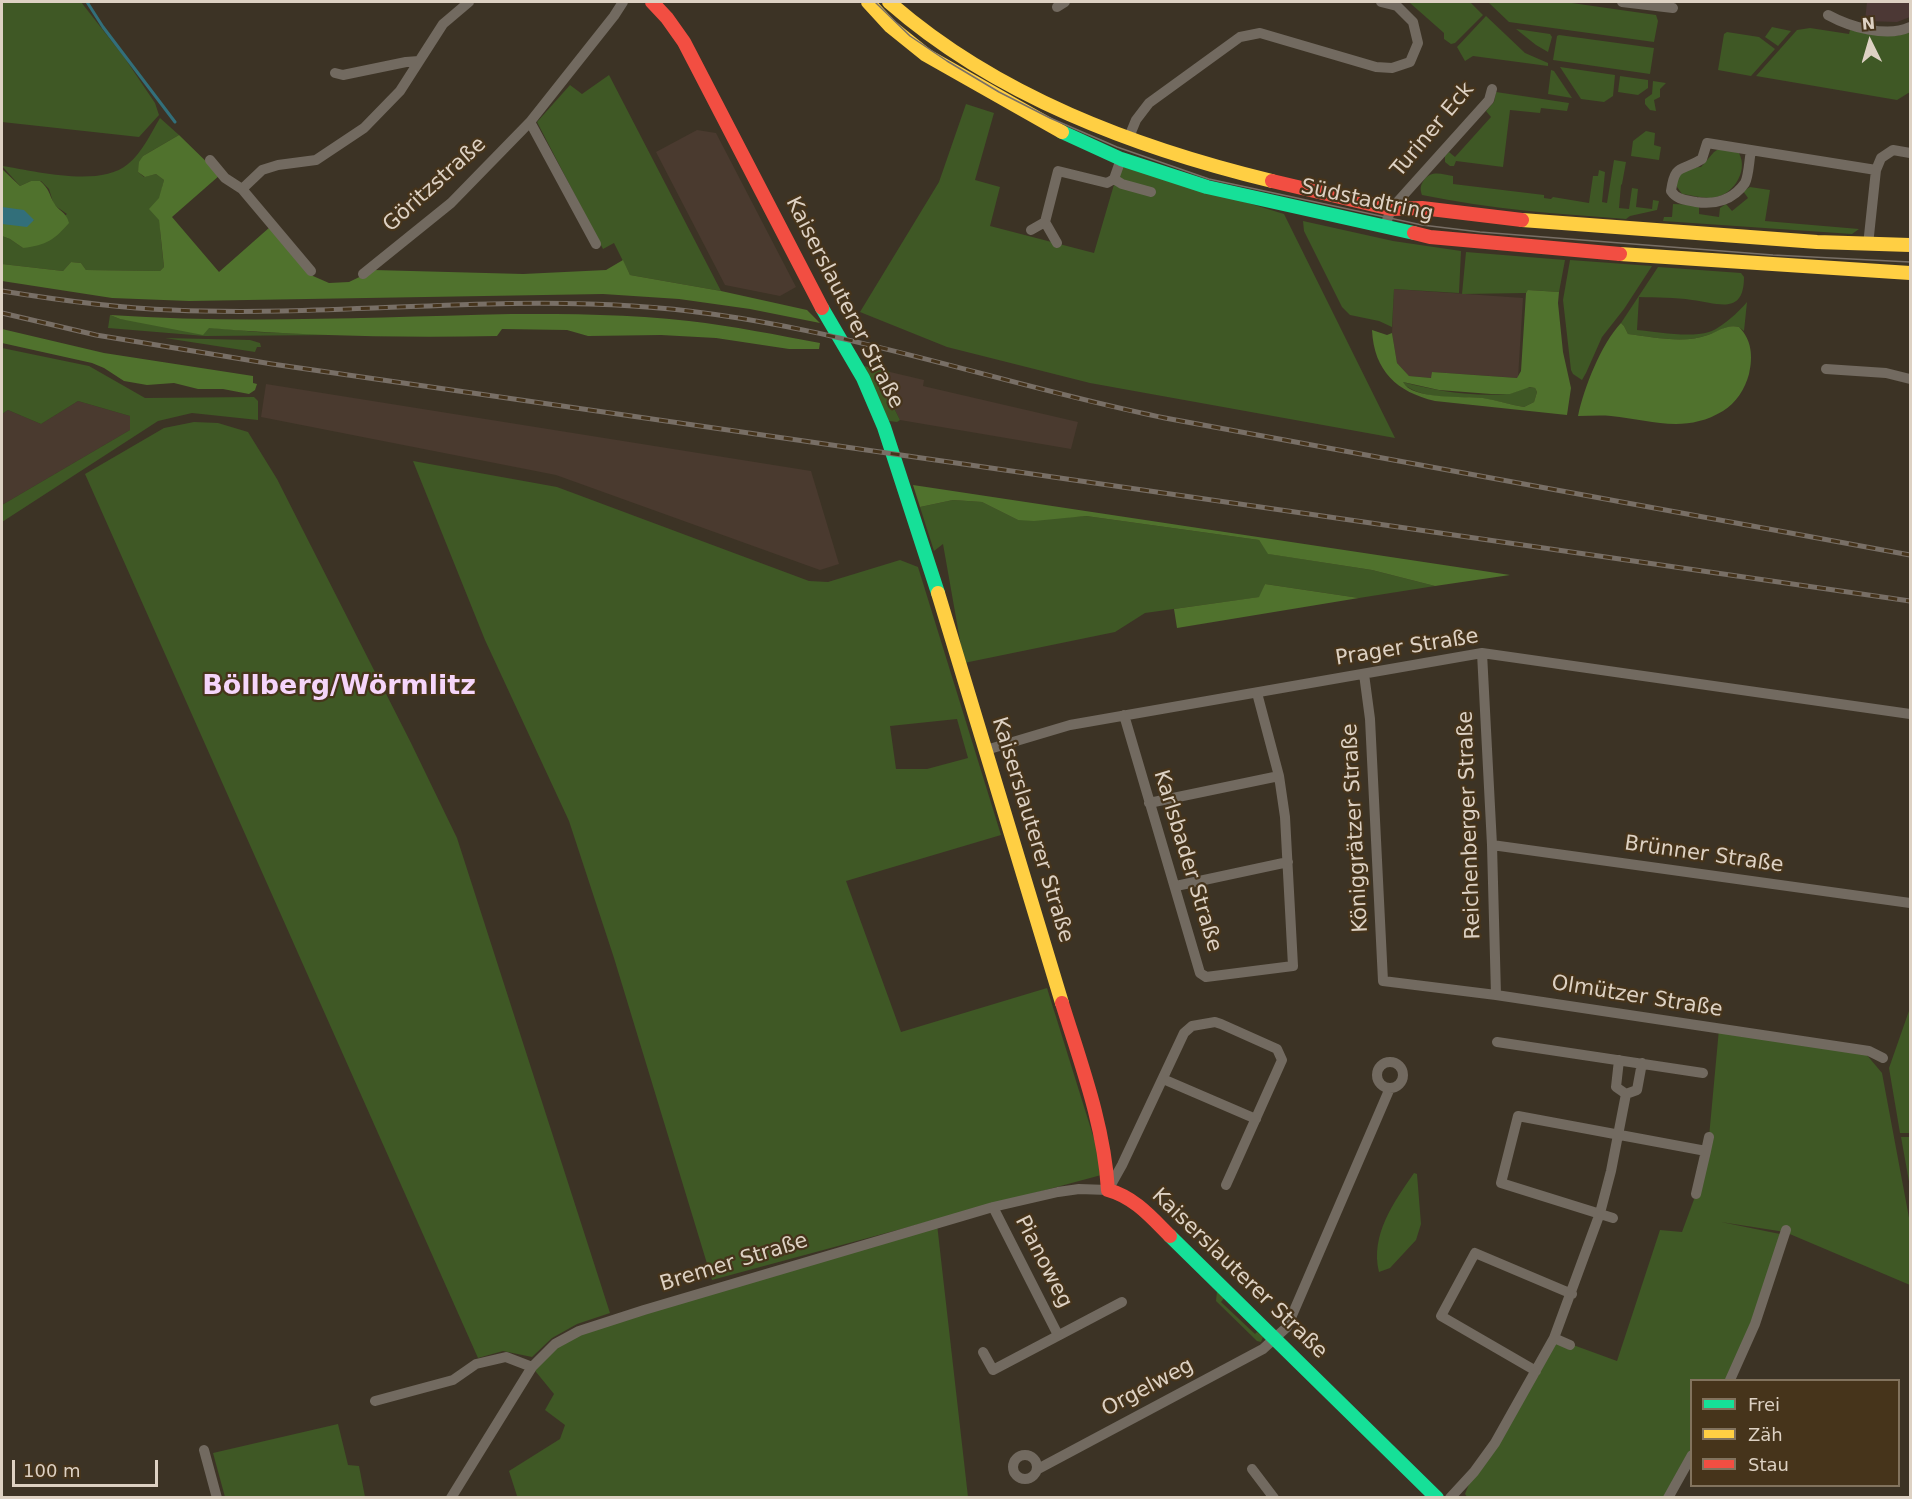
<!DOCTYPE html>
<html>
<head>
<meta charset="utf-8">
<style>
  body { margin:0 }
  #map { position:relative; width:1912px; height:1499px; overflow:hidden; background:#3c3325; font-family:"DejaVu Sans",sans-serif }
  canvas { display:block }
  .frame { position:absolute; inset:0; border:3px solid #ddd1c3; pointer-events:none }
  .legend { position:absolute; left:1690px; top:1379px; width:210px; height:108px; box-sizing:border-box; background:#46341b; border:2px solid #82735e; margin:0; padding:8px 10px; list-style:none; font-size:18px; color:#ddd1c3 }
  .legend li { display:flex; align-items:center; gap:12px; height:30px }
  .legend b { width:30px; border:2px solid #82735e }
  .north { position:absolute; left:1840px; top:12px; width:60px; height:60px; -webkit-text-stroke:4px #46341b; paint-order:stroke; rotate:355deg; font-size:16px; font-weight:700; line-height:24px; text-align:center; color:#ddd1c3 }
  .north::after { content:''; display:block; margin:auto; width:21px; height:27px; background:#ddd1c3; clip-path:polygon(50% 0,100% 100%,50% 72%,0 100%) }
  .scale { position:absolute; left:12px; top:1460px; width:146px; height:27px; box-sizing:border-box; border:3px solid #ddd1c3; border-top:0; padding-left:8px; font-size:18px; line-height:21px; white-space:nowrap; color:#ddd1c3; -webkit-text-stroke:4px #46341b; paint-order:stroke }
</style>
</head>
<body>
<div id="map">
<canvas width="1912" height="1499"></canvas>
<div class="frame"></div>
<ul class="legend">
<li><b style="height:8px;background:#16e098"></b>Frei</li>
<li><b style="height:8px;background:#ffcf43"></b>Zäh</li>
<li><b style="height:8px;background:#f24e42"></b>Stau</li>
</ul>
<div class="north">N</div>
<div class="scale">100 m</div>
</div>
<script>
const ctx = document.querySelector('canvas').getContext('2d');
ctx.lineJoin = 'round';
function fill(path, color) { ctx.fillStyle = color; ctx.fill(path, 'evenodd'); }
function stroke(path, color, width, dash) { ctx.strokeStyle = color; ctx.lineWidth = width; ctx.lineCap = dash ? 'butt' : 'round'; ctx.setLineDash(dash || []); ctx.stroke(path); }
function write(font, color, halo, rows, align = 'center') {
  ctx.font = font + ' "DejaVu Sans",sans-serif'; ctx.lineWidth = 4.5; ctx.setLineDash([]); ctx.textBaseline = 'middle'; ctx.strokeStyle = halo; ctx.fillStyle = color; for (const [text, x, y, turn = 0] of rows) {
    ctx.save(); ctx.translate(x, y); ctx.rotate((+turn || 0) * Math.PI / 180); ctx.textAlign = isNaN(turn) ? turn : align; if (halo) ctx.strokeText(text, 0, 0); ctx.fillText(text, 0, 0); ctx.restore();
  }
}
fill(new Path2D(`
  M697 130 716 133 796 287 780 296 725 285 656 152Z
  M1394 289 1523 298 1518 378 1432 372V378L1409 376 1397 363 1392 333Z
  M890 372 924 380 923 386 1078 422 1071 449 900 420 880 380Z
  M266 384 811 471 839 564 820 570 556 475 261 417Z
  M78 401 130 416V430L2 505V414L8 410 41 424Z`), '#4a3a2f');
fill(new Path2D(`
  M1867 2H1910V17L1897 22 1865 21Z`), '#4c3835');
fill(new Path2D(`
  M2 2H81L124 57 155 103 159 115 139 137 2 122Z
  M1412 2H1470L1483 15 1455 43 1451 44 1444 39V33L1410 3Z
  M1488 2H1565L1656 15 1658 21 1654 42 1509 22Z
  M1486 16 1525 53 1548 63V66L1473 56 1465 61 1457 47Z
  M1772 27 1791 31 1778 46 1765 37Z
  M1810 28 1849 34 1850 30 1896 36 1910 32V92L1897 100 1756 76 1797 30Z
  M1516 29 1550 34 1552 37 1548 52 1536 45Z
  M1727 32 1759 37 1775 49 1751 76 1718 70 1724 34Z
  M1559 35 1654 48 1650 74 1553 60 1557 36Z
  M1560 67 1615 75 1613 96 1604 102 1581 99Z
  M1551 70 1554 71 1572 98 1548 94Z
  M609 75 721 291 630 275 614 243 603 249 537 122 570 85 582 94Z
  M1620 76 1648 80V88L1638 95 1618 92Z
  M1653 81 1666 83 1660 89V97L1654 100 1656 111 1650 110 1645 104V99L1652 94Z
  M1496 92 1569 103 1567 111 1541 108 1540 113 1510 110 1503 167 1456 161 1454 166H1450L1445 162V156L1449 152 1455 157 1491 117 1486 111 1494 102Z
  M966 104 994 113 975 180 1000 187 990 226 1094 253 1120 164 1284 214 1395 438 1090 383 947 347 860 312 939 182Z
  M160 118 179 135 143 156 138 172 144 177 156 174 164 180C156 209 161 237 164 267L160 271 86 270 81 263 71 262 63 271 2 264V236L10 239 23 248 67 214 54 205 49 189 41 181H31L20 186 2 166C36 171 100 188 128 164 142 153 151 133 160 118Z
  M1646 131 1655 133 1654 145 1661 147 1659 160 1631 156 1633 141Z
  M1720 148 1739 153C1749 172 1732 197 1711 198 1701 198 1691 195 1682 194L1675 184 1677 174 1687 168 1701 167 1714 152Z
  M1614 160 1626 162 1622 184 1621 185 1619 208 1629 209 1632 188 1638 189 1636 207 1652 209 1653 200 1659 201 1657 210 1630 216 1626 219C1558 214 1490 209 1422 195 1420 189 1420 186 1424 180 1431 170 1442 174 1453 176V184L1544 195V198L1551 199 1553 197 1589 203 1593 176H1598L1599 170 1605 172 1602 202 1607 203Z
  M1750 187 1770 190 1765 221 1859 229 1852 234 1663 221 1664 217H1672L1673 204 1699 205V214L1719 217 1720 208 1726 204 1732 211 1748 198 1743 191Z
  M1303 221 1393 241 1461 251 1459 293 1394 289 1392 327 1379 321 1350 315 1342 307 1304 231Z
  M1466 252 1565 260 1559 292 1529 290 1526 293 1462 294Z
  M1570 260 1652 266 1624 309 1602 337 1586 373 1582 380 1573 374 1571 370 1563 300Z
  M1658 267 1741 273 1744 277C1744 316 1718 303 1692 300 1675 297 1657 298 1639 297L1637 330C1658 332 1689 338 1709 332 1720 329 1740 311 1747 302L1744 331 1739 327C1727 324 1719 332 1708 335 1684 344 1653 337 1628 334L1624 326 1621 323Z
  M110 315 120 319 257 332 333 335 205 336 108 328Z
  M165 338 250 340 260 343 261 347H257L255 352Z
  M2 348 89 366 145 398 254 397 258 401V420L192 413 158 421 2 522 3 516 2 505 130 430V416L78 401 41 424 8 410 2 414Z
  M864 366 890 372 880 380 900 420 897 422 889 421Z
  M1403 382C1435 391 1474 397 1507 394 1517 393 1525 385 1535 388L1537 392 1534 402 1524 407C1510 405 1496 400 1482 398 1456 396 1426 401 1403 384Z
  M194 422 218 423 248 432 277 479 411 743 457 838 610 1313 577 1324 552 1338 532 1357 503 1351 478 1358 85 474 164 428Z
  M413 461 557 487 809 581 828 582 900 560 918 567 1001 835 846 881 901 1032 1047 988 1105 1174 712 1280 614 958 569 821 485 640ZM957 719 968 758 927 769H896L890 726Z
  M953 500 982 502 1018 520 1086 516 1259 540 1269 554 1372 570 1435 586 1359 598 1265 584 1260 597 1145 613 1115 632 964 663 943 544 934 551 920 507Z
  M1910 1008V1133H1900L1889 1068Z
  M1719 1029 1866 1054 1882 1073 1910 1223V1285L1785 1232 1721 1222 1780 1234 1755 1324 1730 1380H1692L1691 1455 1668 1497 1468 1498 1465 1494 1474 1472 1554 1338 1617 1361 1660 1230 1682 1232 1696 1194 1709 1137Z
  M1901 1137H1910V1187Z
  M1414 1173 1417 1174 1421 1224 1416 1240 1390 1268 1379 1272C1370 1235 1394 1202 1414 1173Z
  M937 1224 968 1497H518L517 1496 509 1471 560 1439 565 1425 545 1410 554 1394 532 1367 579 1331Z
  M1217 1291 1224 1298 1221 1302 1255 1334 1257 1332 1263 1337 1261 1342 1257 1341 1216 1301Z
  M338 1424 348 1465 359 1466 365 1497H225L213 1453Z`), '#3f5825');
fill(new Path2D(`
  M179 135 220 175 172 217 219 272 270 227 313 276 329 283 349 282 374 270 523 274 606 270 623 260 630 275 721 291 807 310 820 323 750 309 679 299 603 294 189 301 112 298 2 281V264L63 271 71 262 81 263 86 270 160 271 164 267 159 220 149 209 159 198 164 180 156 174 145 177 138 172 139 162 143 156Z
  M2 169 20 186 31 181H40C50 190 48 192 54 203 58 211 66 211 69 223 54 240 47 245 23 248L10 239 2 236V220L34 221 2 207Z
  M1528 290 1559 292 1558 303 1563 352 1571 388 1567 415 1435 401C1397 392 1374 371 1372 330L1387 335 1392 333 1397 363 1409 376 1431 378 1432 372 1517 378 1521 371 1526 293ZM1403 382 1439 390 1491 394H1510L1530 387 1535 388 1537 392 1534 402 1524 407C1510 405 1497 400 1483 398 1465 396 1411 400 1403 382Z
  M511 314C571 314 630 314 689 321 733 326 777 335 820 343L819 349H789L716 338 661 335 588 336 567 330 502 329 497 336C401 338 305 336 209 328L203 335 120 319 110 315C243 324 377 317 511 314Z
  M1621 323 1624 326 1628 334C1653 337 1684 344 1708 335 1719 331 1727 324 1739 327 1752 340 1753 357 1749 374 1745 389 1736 403 1723 411 1685 434 1651 420 1611 416 1600 415 1589 416 1578 416 1584 388 1601 344 1621 323Z
  M2 329 104 353 253 376V383L257 384 255 390 249 394 223 389H198L174 383 147 385 124 381 104 368 92 363 2 343Z
  M913 485 1510 575 1435 586 1372 570 1268 554 1259 540 1086 516 1034 521 1018 520 982 502 953 500 920 507Z
  M1265 584 1359 598 1177 628 1174 609 1259 597Z`), '#50722d');
fill(new Path2D(`
  M2 207 24 210 34 220 27 227 2 224Z`), '#326f7a');
stroke(new Path2D(`
  M87 2 103 27 175 122`), '#326f7a', 3);
stroke(new Path2D(`
  M1622 2 1673 8
  M1057 7 1065 2
  M1828 15C1850 27 1887 38 1910 27
  M335 73 343 75 406 62 419 61
  M530 122 596 244
  M1129 137 1136 120 1149 103 1240 37 1260 33 1376 67 1392 68 1410 62 1418 43 1413 22 1397 6 1381 2
  M1751 151C1749 160 1749 175 1745 183 1733 200 1715 205 1696 202 1686 200 1677 200 1671 191 1675 162 1682 172 1702 159L1707 143 1876 170 1881 158 1893 150 1910 153
  M210 160 225 178 242 189 311 271
  M1114 179 1122 184 1151 192
  M242 189 262 170 278 165 316 160 364 128 400 91 443 24 469 2
  M1045 222 1057 243
  M1385 226 1391 209 1489 100 1492 89
  M1031 230 1045 222 1058 171 1107 183 1114 179 1121 159
  M1868 245 1876 170
  M363 274 451 203 530 122 614 16 623 2
  M1826 369 1886 373 1910 379
  M1482 653 1492 845 1496 995
  M1364 674 1370 719 1383 981 1496 995 1869 1051 1883 1058
  M1124 715 1200 973 1206 977 1293 966 1285 817 1279 776 1257 693
  M986 750 1070 725 1482 653 1910 714
  M1149 803 1279 776
  M1492 845 1910 903
  M1176 886 1288 862
  M1497 1042 1703 1073
  M1619 1060 1616 1087 1626 1094
  M1377 1075a13 13 0 1 1 26 0a13 13 0 1 1-26 0Z
  M1163 1079 1256 1119
  M1696 1194 1706 1151
  M993 1207 1058 1335
  M1613 1218 1501 1183 1518 1116 1706 1151 1709 1137
  M1554 1338 1570 1345
  M983 1352 993 1370 1122 1302
  M1536 1371 1441 1316 1475 1253 1572 1294
  M1730 1380 1755 1324 1786 1230
  M375 1401 453 1380 476 1364 506 1357 532 1367
  M204 1450 217 1498
  M1013 1467a12 12 0 1 1 24 0a12 12 0 1 1-24 0Z
  M1038 1469 1263 1349 1287 1327 1390 1088
  M1252 1469 1274 1498
  M451 1498 532 1367 555 1344 579 1331 644 1310 993 1207 1058 1192 1079 1189 1108 1190 1122 1165 1184 1033 1192 1026 1215 1022 1221 1024 1277 1049 1282 1060 1226 1185
  M1450 1498 1474 1472 1495 1443 1554 1338 1600 1213 1611 1171 1626 1094 1637 1090 1642 1063
  M1668 1498 1692 1455`), '#726a60', 10);
stroke(new Path2D(`
  M1062 132 1121 159 1207 187 1414 233
  M822 308 863 378 884 427 938 593
  M1170 1236 1437 1498`), '#16e098', 14);
stroke(new Path2D(`
  M868 2 890 26 926 55 1062 132
  M889 2C996 96 1136 148 1272 181
  M1522 220 1817 242 1910 245
  M1620 254 1910 273
  M938 593 1062 1003`), '#ffcf43', 14);
stroke(new Path2D(`
  M652 2 667 18 684 42 822 308
  M1272 181 1391 209 1422 208 1522 220
  M1414 233 1430 237 1620 254
  M1062 1003C1081 1064 1104 1125 1108 1190 1134 1197 1151 1217 1170 1236`), '#f24e42', 14);
stroke(new Path2D(`
  M875 2 910 36 947 61 999 92 1050 118 1117 147 1209 179 1422 225 1480 232 1773 255 1910 262`), '#786f66', 1.5);
const rail = new Path2D(`
  M2 291C58 300 115 308 172 310 326 317 480 296 633 306 815 317 988 382 1165 418L1910 555
  M2 313 96 335 272 364 1910 601`);
stroke(rail, '#786f66', 5);
stroke(rail, '#46341b', 3, [9]);
write('21px', '#ddd1c3', '#46341b', [
  ["Turiner Eck",1433,130,-50],
  ["Göritzstraße",435,185,-42],
  ["Südstadtring",1367,201,12],
  ["Kaiserslauterer Straße",844,303,63],
  ["Prager Straße",1407,648,-9],
  ["Reichenberger Straße",1470,825,-92],
  ["Königgrätzer Straße",1356,828,-93],
  ["Kaiserslauterer Straße",1032,830,73],
  ["Brünner Straße",1704,855,8],
  ["Karlsbader Straße",1187,861,73],
  ["Olmützer Straße",1637,997,9],
  ["Pianoweg",1043,1262,63],
  ["Bremer Straße",734,1263,-17],
  ["Kaiserslauterer Straße",1239,1274,44],
  ["Orgelweg",1148,1388,-28]
]);
write('bold 27px', '#f5d5fa', '#46341b', [
  ["Böllberg/Wörmlitz",339,687]
]);
</script>
</body>
</html>
